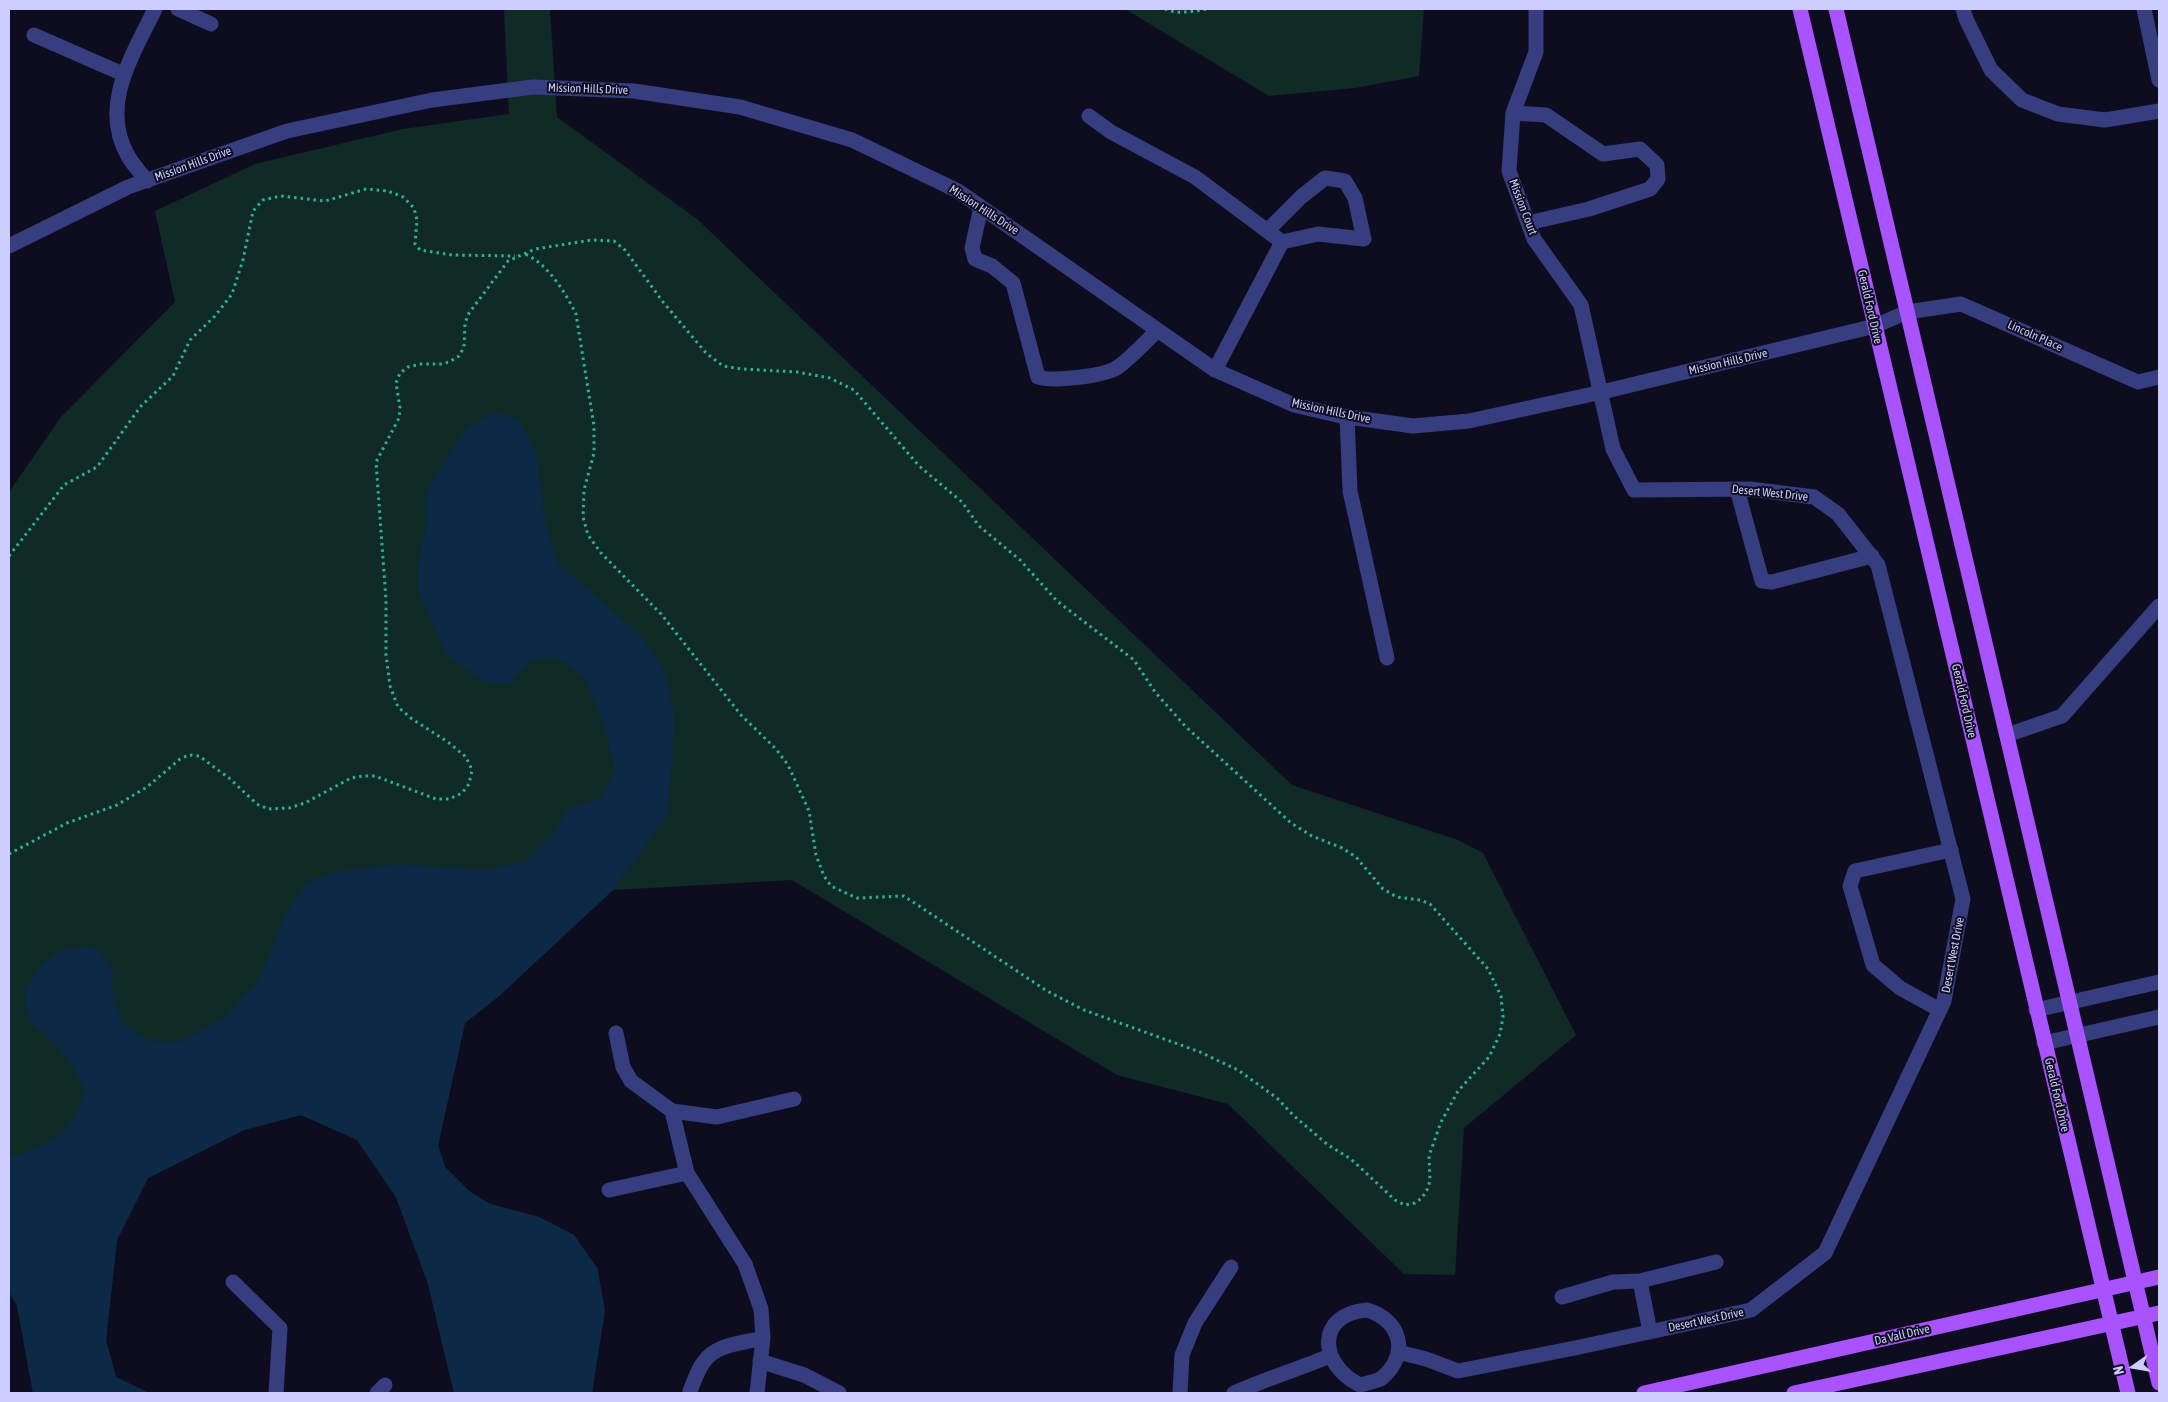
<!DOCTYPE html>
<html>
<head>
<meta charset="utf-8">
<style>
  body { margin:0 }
  #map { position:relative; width:2168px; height:1402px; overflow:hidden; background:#0e0d20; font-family:"Asap Condensed",sans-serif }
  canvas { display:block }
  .frame { position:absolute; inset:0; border:10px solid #ccf; pointer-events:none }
  .north { position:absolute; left:2108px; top:1342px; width:50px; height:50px; -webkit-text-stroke:4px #0e0d20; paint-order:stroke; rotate:257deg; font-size:14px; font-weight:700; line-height:20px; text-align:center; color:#ccf }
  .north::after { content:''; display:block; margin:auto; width:18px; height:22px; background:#ccf; clip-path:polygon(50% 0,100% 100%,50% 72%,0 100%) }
</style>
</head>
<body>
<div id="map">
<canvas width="2168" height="1402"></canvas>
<div class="frame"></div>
<div class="north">N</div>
</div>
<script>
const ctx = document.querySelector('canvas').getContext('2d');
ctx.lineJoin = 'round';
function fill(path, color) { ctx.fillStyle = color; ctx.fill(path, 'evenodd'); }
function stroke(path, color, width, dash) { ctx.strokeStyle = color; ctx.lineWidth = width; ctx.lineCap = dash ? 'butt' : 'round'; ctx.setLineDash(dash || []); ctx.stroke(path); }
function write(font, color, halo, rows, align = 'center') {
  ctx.font = font + ' "Asap Condensed",sans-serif'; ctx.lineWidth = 4; ctx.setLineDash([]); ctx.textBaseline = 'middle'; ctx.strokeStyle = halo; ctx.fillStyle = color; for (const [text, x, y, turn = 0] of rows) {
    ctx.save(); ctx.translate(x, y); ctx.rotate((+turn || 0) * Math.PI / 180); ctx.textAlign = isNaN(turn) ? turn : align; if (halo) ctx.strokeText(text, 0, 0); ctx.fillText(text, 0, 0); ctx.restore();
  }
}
fill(new Path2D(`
  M504 9H550L557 117 697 219 1292 785 1458 840 1483 853 1576 1035 1464 1128 1455 1275 1404 1274 1228 1104 1117 1075 792 880 613 890 499 996 465 1023 438 1145 445 1167 469 1191 490 1204 539 1217 574 1235 597 1268 605 1310 592 1393H454L428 1284 396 1197 357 1140 301 1115 244 1130 148 1178 117 1240 106 1340 116 1377 149 1393H33L17 1306 9 1292V492L61 417 175 302 155 211 255 164 403 129 509 114Z
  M1125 9H1424L1419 76 1355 88 1269 96Z`), '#102a26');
fill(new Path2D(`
  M495 412 519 420 536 452 545 520 557 562 641 636 665 671 675 719 668 814 613 890 499 996 465 1023 438 1145 445 1167 469 1191 490 1204 539 1217 574 1235 597 1268 605 1310 592 1393H454L428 1284 396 1197 357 1140 301 1115 244 1130 148 1178 117 1240 106 1340 116 1377 149 1393H33L17 1306 9 1292V1158C24 1153 55 1142 65 1130 75 1119 80 1105 84 1091L75 1070 56 1045 31 1022 26 1010 25 989 41 965 60 951 82 946 98 949 112 968 114 1001 123 1023 143 1038 161 1043 182 1041 226 1016 260 979 288 909 307 884 335 871 401 864 478 870 523 863 555 832 568 808 600 799 615 772 605 728 586 679 557 658 531 660 509 684 485 683 447 655 418 592V563L426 528 427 489 466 429Z`), '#0c2945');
stroke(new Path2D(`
  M1165 9C1178 15 1194 11 1208 9
  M9 556 64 485 97 467 141 406 173 376 190 340 215 316 232 294 243 260 253 211 263 200 281 196 325 201 366 189 388 191 403 197 414 208 417 220 415 244 420 250 452 255 515 256
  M9 854 67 823 117 805 147 787 180 759 189 755 199 756 229 778 257 804 268 809 289 808 305 803 351 778 363 776H375L436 799H449L462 793 469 784 472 770 466 757 448 742 412 719 398 707 390 686 386 655V600L376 462 399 418 400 408 396 383 400 373 408 367 421 364H441L449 362 459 356 464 347 465 323 469 313 508 261 535 249 592 240 614 241 625 250 663 302 706 353 723 366 742 369 797 372 830 378 854 390 919 466 962 502 979 526 1020 560 1057 601 1134 660 1155 692 1185 726 1291 823 1312 836 1342 848 1356 857 1383 889 1397 897 1420 900 1430 904 1488 969 1501 996 1503 1017 1500 1034 1489 1057 1458 1091 1441 1122 1429 1156 1430 1180 1428 1188 1422 1198 1415 1203 1405 1205 1395 1200 1351 1159 1328 1145 1293 1115 1277 1098 1238 1070 1200 1052 1084 1010 1047 991 904 896 857 898 831 886 824 876 816 855 809 811 788 765 776 749 741 715 661 614 601 553 588 535 583 517 584 490 594 453V426L576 314C565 292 548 264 525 254`), '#2db299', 3, [2.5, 4]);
stroke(new Path2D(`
  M178 9 211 24
  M1963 9 1966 19 1991 70 2022 100 2058 114 2105 120 2159 111
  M2144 9 2159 80
  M34 35 123 74
  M1513 113 1546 115 1603 154 1640 149 1657 165 1658 179 1650 189 1589 209 1528 223
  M1089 116 1111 132 1195 177 1282 242 1215 370
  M147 181C141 173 133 165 128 156 99 105 133 55 155 9
  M981 207 972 248 975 259 992 266 1013 283 1038 377C1052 382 1106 376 1118 367 1132 357 1145 342 1158 330
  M1267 231 1301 197 1325 178 1345 181 1355 198 1364 239 1318 234 1282 242
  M9 246 128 187 287 131 432 100 533 87 634 91 740 107 852 140 958 191 1215 370 1294 405 1341 416 1413 426 1469 421 1602 392 1875 326 1907 312 1961 304 2138 382 2159 377
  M1347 417 1350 491 1387 658
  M1737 489 1762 581 1772 582 1872 556
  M2007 735 2062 716 2159 606
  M1940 1010 1900 988 1873 965 1850 886 1855 871 1951 850
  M2036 1010 2159 982
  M616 1033 623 1067 631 1081 672 1111 717 1117 794 1099
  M2044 1043 2159 1017
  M672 1111 687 1173 745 1264 761 1309 763 1338 757 1393
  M609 1190 687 1173
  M1640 1281 1716 1262
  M233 1282 280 1328 276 1393
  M1562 1297 1613 1282 1640 1281 1650 1332
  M1367 1310C1401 1320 1410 1354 1382 1378 1376 1382 1366 1383 1360 1385 1318 1364 1316 1314 1367 1310Z
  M1398 1352 1426 1359 1458 1371 1575 1348 1751 1310 1825 1253 1944 1001 1963 899 1878 565 1838 514 1814 497 1750 489 1634 490 1613 449 1581 305 1534 239 1509 171 1513 113 1536 52V9
  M760 1361 804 1375 839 1393
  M690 1391C694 1382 697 1371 703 1363 715 1344 743 1343 763 1338
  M377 1393 385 1385
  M1180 1393 1182 1355 1195 1323 1231 1267
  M1234 1393C1266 1379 1298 1369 1330 1356`), '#373e7f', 15);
stroke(new Path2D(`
  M1800 9 2128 1393
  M1836 9 2159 1383
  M1644 1393 2159 1277
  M1794 1393 2159 1313`), '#a953ff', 15);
write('12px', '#ccf', '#0e0d20', [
  ["Mission Hills Drive",588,89,2],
  ["Mission Hills Drive",193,164,-20],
  ["Mission Court",1523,207,69],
  ["Mission Hills Drive",984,210,33],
  ["Gerald Ford Drive",1870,307,77],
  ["Lincoln Place",2035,336,24],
  ["Mission Hills Drive",1728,362,-13],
  ["Mission Hills Drive",1331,411,12],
  ["Desert West Drive",1770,493,6],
  ["Gerald Ford Drive",1964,701,77],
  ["Desert West Drive",1953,955,-79],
  ["Gerald Ford Drive",2057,1095,77],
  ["Desert West Drive",1706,1320,-12],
  ["Da Vall Drive",1902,1335,-13]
]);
</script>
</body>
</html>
